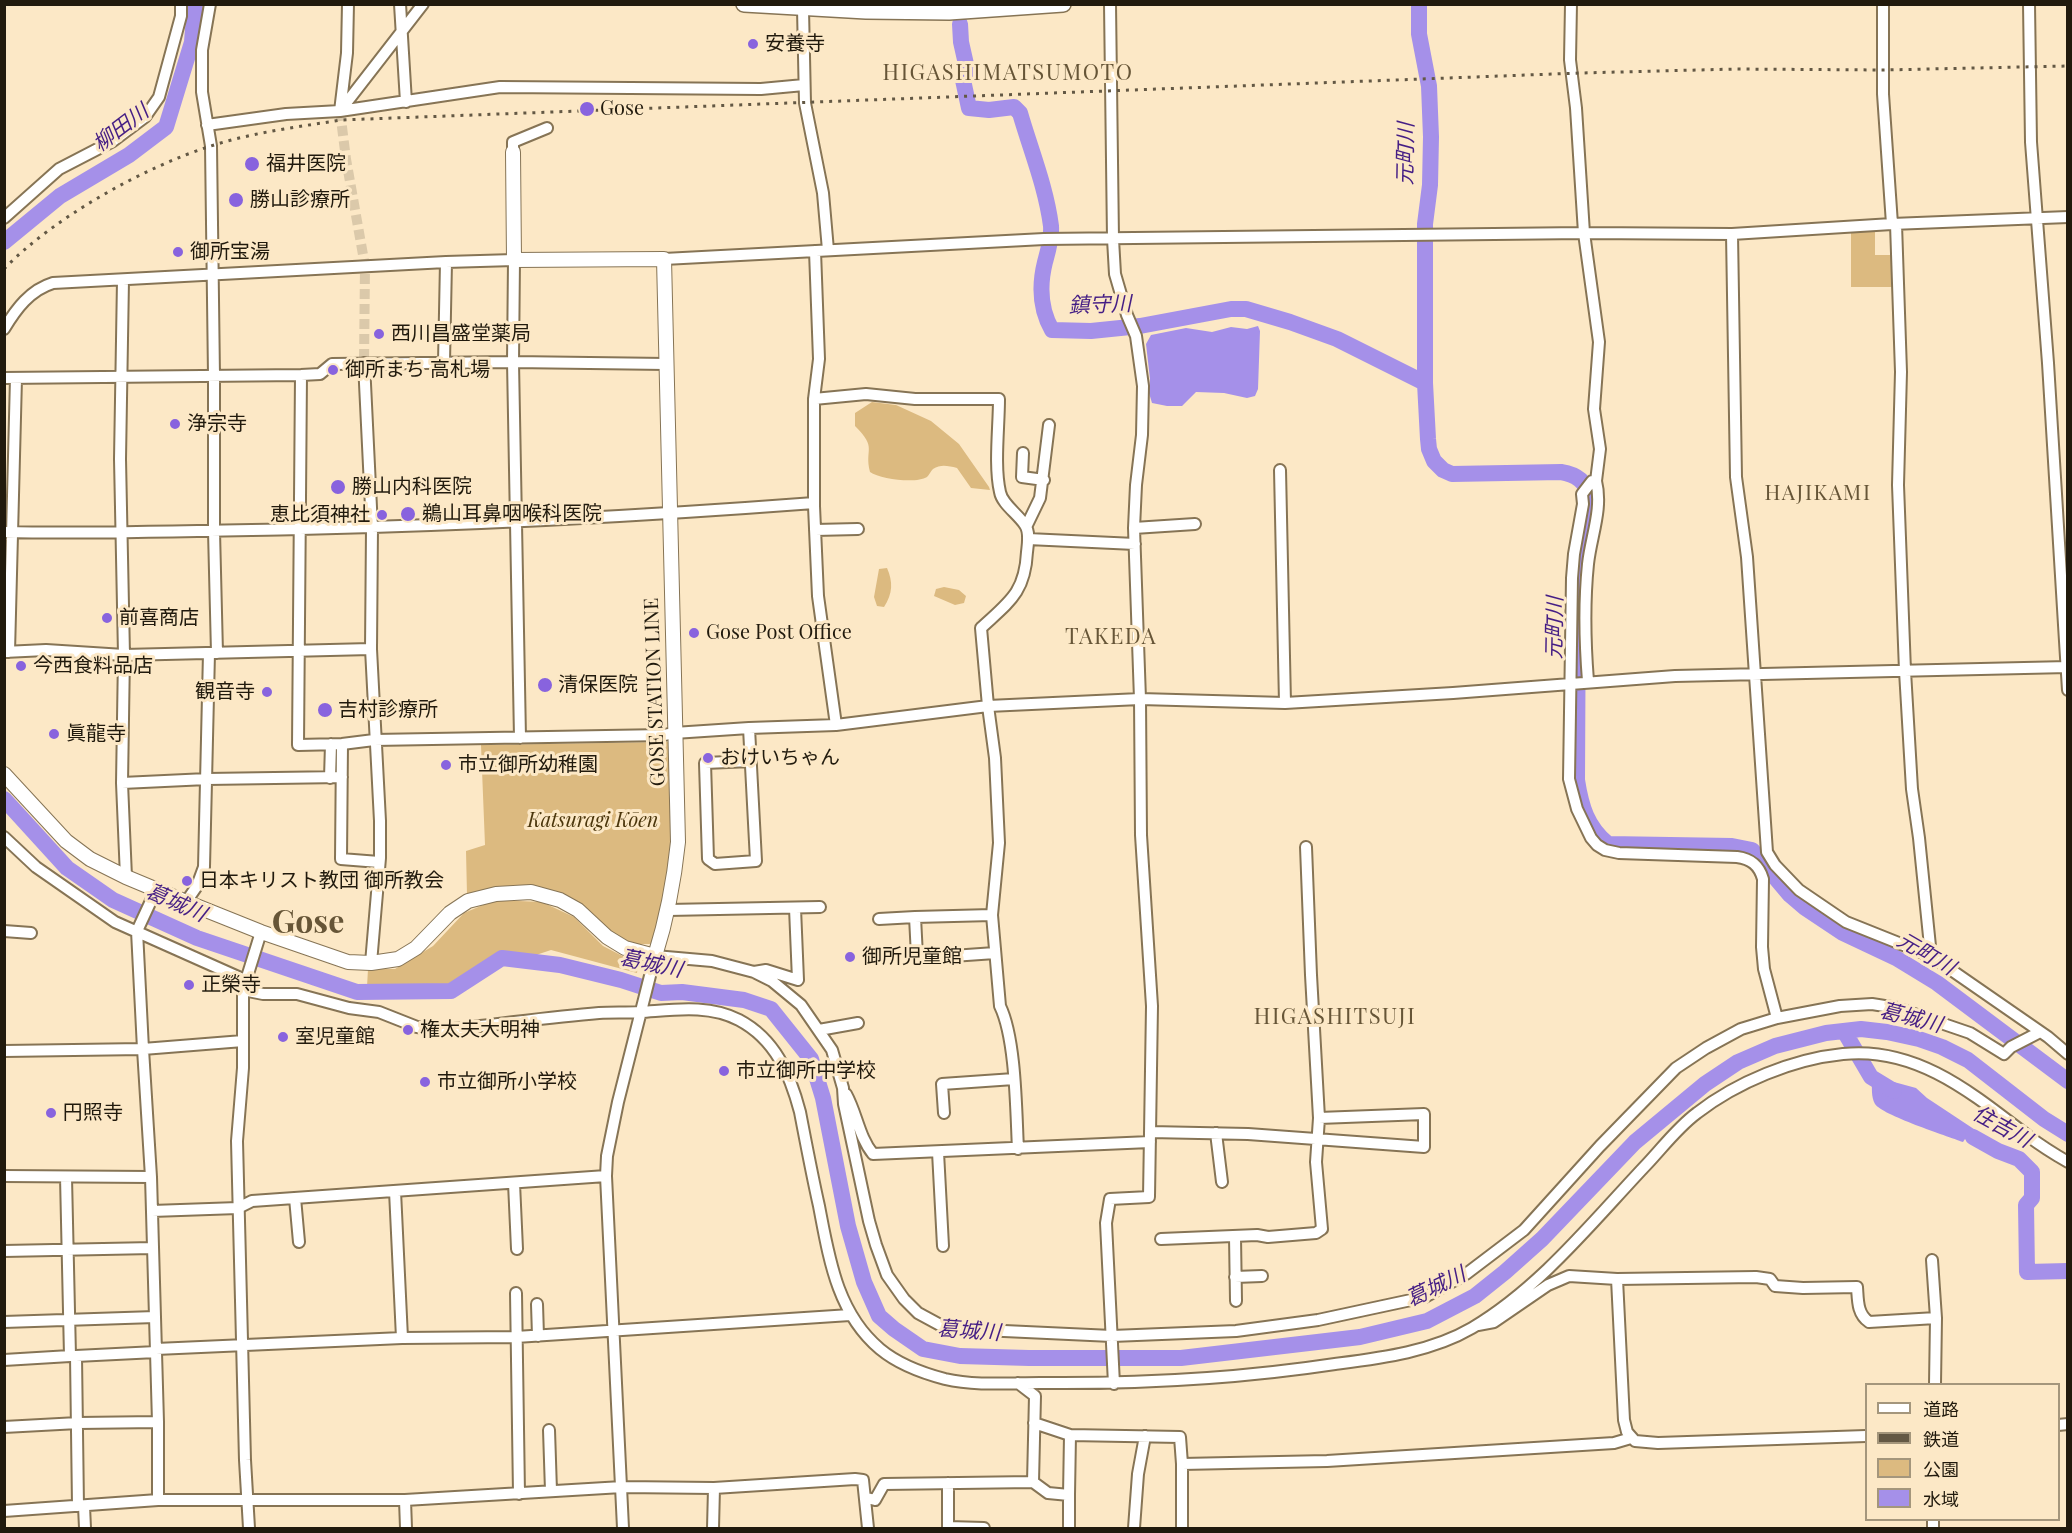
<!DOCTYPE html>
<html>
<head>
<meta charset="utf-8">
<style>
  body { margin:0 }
  #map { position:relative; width:2072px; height:1533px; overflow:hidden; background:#fce8c6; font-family:"Playfair Display","Noto Sans JP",serif }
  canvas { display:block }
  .frame { position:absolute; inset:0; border:6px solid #211a0d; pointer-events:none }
  .legend { position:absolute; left:1865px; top:1383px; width:195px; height:138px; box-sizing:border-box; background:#fce8c6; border:2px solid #a4967c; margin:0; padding:8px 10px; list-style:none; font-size:18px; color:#211a0d }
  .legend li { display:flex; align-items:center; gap:12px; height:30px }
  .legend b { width:30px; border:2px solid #a4967c }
</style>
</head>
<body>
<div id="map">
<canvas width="2072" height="1533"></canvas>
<div class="frame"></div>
<ul class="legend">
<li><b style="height:8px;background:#fff"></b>道路</li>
<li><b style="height:8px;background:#635844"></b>鉄道</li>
<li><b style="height:16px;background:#dcba80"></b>公園</li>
<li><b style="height:16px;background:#a590e9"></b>水域</li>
</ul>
</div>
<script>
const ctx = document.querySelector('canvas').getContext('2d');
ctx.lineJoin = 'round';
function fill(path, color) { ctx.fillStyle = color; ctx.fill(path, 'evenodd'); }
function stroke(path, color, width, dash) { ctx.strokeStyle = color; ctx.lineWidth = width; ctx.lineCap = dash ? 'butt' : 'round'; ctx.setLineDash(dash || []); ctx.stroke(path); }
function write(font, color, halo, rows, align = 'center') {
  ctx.font = font + ' "Playfair Display","Noto Sans JP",serif'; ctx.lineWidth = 6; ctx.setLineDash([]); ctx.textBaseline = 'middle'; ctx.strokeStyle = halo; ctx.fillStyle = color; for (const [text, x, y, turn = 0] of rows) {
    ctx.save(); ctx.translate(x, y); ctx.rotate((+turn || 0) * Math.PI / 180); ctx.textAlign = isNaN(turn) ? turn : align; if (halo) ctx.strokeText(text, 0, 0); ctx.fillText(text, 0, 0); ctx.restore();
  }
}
fill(new Path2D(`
  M1875 225V255H1897V287H1851V227Z
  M872 402 896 405 931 421 959 444 989 487 990 490 971 488 957 468C948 466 941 464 933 469 931 471 929 475 927 477 916 484 880 479 870 472 864 448 878 449 855 426V413Z
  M887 568C893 582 893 593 884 607L877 606 874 597 879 569Z
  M944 587 959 590 966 596 964 603 955 605 934 596 936 589Z
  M668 742 673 842 661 920 652 944H636L617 937 573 900 467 895 466 851 485 845 481 745Z
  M495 900 542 902 574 917 603 946 638 964 637 973 551 950 533 956 493 957 476 976 422 993 367 987 368 969H395L433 946 464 913Z`), '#dcba80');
fill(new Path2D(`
  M1258 326 1260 331 1258 389 1255 396 1247 398 1224 393 1196 392 1182 406H1167L1152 403 1149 393 1150 379 1146 344 1151 335 1186 328 1212 332 1231 327 1247 329Z
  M1872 1080 1894 1082 1916 1088 1927 1098 1995 1143 1991 1148 1965 1139 1963 1142C1947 1136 1882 1115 1875 1104 1871 1097 1872 1087 1872 1080Z`), '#a590e9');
stroke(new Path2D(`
  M1419 4V34L1429 86 1431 137 1430 185 1425 224V383L1428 439 1429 449 1434 461 1443 470 1452 474 1561 472C1605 479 1586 521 1581 550 1579 559 1579 569 1578 578L1577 780C1581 806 1587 827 1608 844L1732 846 1752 850 1790 895 1804 907 1843 933 1896 958 1937 983 2068 1081
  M960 24 961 42 968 73 963 80 969 108 989 110 1014 107 1020 113C1031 151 1046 187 1051 226 1052 238 1048 251 1045 262 1039 286 1040 309 1052 330L1091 331 1140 326 1231 309H1246L1290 322 1337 339 1425 383
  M4 242 60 196 129 155 166 127 192 42 195 4
  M4 799 67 868 113 900 197 938 357 992 451 991 502 958 560 965 621 980 661 993 682 992 744 1000 771 1009 811 1059 823 1098 848 1226 864 1282 879 1316 894 1329 923 1349 960 1356 1029 1358H1181L1360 1337 1427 1321 1475 1296 1505 1272 1542 1239 1635 1142 1705 1084 1738 1062 1775 1046 1826 1033 1861 1029 1887 1032 1919 1039 1942 1047 1968 1060 2044 1119 2068 1134
  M1844 1031 1871 1077 1894 1091
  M1973 1137 1998 1151 2019 1159 2032 1172V1198L2026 1205 2027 1272 2068 1271`), '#a590e9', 16);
stroke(new Path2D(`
  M340 111 346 159 365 266 364 363`), '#dbc9aa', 10, [10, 5]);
const minor = new Path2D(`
  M210 4 202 50V92L211 146 214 376V531L217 653
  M400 4 406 102
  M1110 4 1113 239 1115 274 1127 315 1136 336 1143 386 1142 435 1136 485 1134 528 1140 699 1141 835 1152 1006 1149 1197 1110 1199 1106 1223 1114 1384
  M1571 4 1570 60 1576 108 1584 233 1599 342 1594 409 1600 449 1596 481H1592L1582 494 1583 504 1574 554 1572 578 1569 779 1577 809 1591 838 1597 845 1605 850 1619 853 1737 857C1751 859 1759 865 1763 879L1762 947 1764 969 1777 1018
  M1883 4V94L1892 224
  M2029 4 2031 142 2048 363 2068 690
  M803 9 805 103 823 193 828 250
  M340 111 423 4
  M340 111 347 53 348 4
  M207 125 286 114 340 111 500 87 761 89 804 85
  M513 152V142L547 128
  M4 218 59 169 113 141 145 117 159 97 181 16V4
  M1896 224 1901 372 1898 485 1905 671 1912 789 1919 838 1931 956
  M1732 234 1736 477 1747 557 1767 852 1775 865 1799 890 1821 905 1846 922 1931 956 2048 1037 2068 1054
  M815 251 819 359 814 399V506L818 596 836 725
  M664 259 1044 239 1584 233 1732 234 1892 224 2068 217
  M123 280 120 459 124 655 122 783 126 877
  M4 329C16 309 30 290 53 283L446 262 514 260 513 362 520 738
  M444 362 446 262
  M364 363 372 528 371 649 380 821V858L371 963
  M301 375 298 745 342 744 374 740 664 735 674 733 749 728 836 725 988 706 1140 699 1285 703 1453 693 1675 676 2068 667
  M4 378 301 375 320 374 332 364 513 362 666 364
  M814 399 866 394 915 399H999C999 427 994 466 1000 492 1002 504 1018 514 1025 525 1030 532 1028 543 1027 552 1025 593 1009 602 981 628L988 706 995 758 999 843 992 915 1000 1006C1016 1039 1016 1111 1018 1149
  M1023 453 1022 477 1044 480
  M1280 470 1285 703
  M1026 527 1040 498 1049 425
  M1134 528 1195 524
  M815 530 858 529
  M4 532C103 534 202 531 300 529 472 525 643 516 814 503
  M1028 539 1135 544
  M4 652 46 650 124 655 371 649
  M9 652 16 378
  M1588 681C1585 643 1584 603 1588 564 1591 536 1603 509 1596 481
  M749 728 756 861 715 864 708 859 705 763 751 761
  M342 744 341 859 379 862
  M330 778 331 744
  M122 783 207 779 342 777
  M4 837 36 867 115 922 245 980
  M156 890 137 931 143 1049 151 1177 158 1422V1500
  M186 902 197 886 204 867 209 653
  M668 910 820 907
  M992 915 915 917 917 956 924 958 995 953
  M879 919 915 917
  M4 931 31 933
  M754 972 766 970 798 980 795 908
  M243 990 263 994H297L349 1008 379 1012 417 1027 433 1029H453C502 1024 550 1017 599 1013 612 1012 626 1013 640 1012 673 1010 708 1004 739 1020 775 1039 790 1074 800 1112 806 1143 812 1175 819 1206 829 1258 837 1313 880 1349 898 1364 922 1373 945 1379 975 1386 1010 1383 1040 1383 1140 1384 1236 1379 1335 1364 1381 1358 1431 1352 1472 1328 1541 1287 1593 1221 1647 1164 1663 1147 1678 1127 1697 1113 1737 1082 1793 1059 1843 1054 1917 1046 1973 1094 2028 1136 2040 1145 2054 1154 2068 1162
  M819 1030 858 1023
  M4 1051 143 1049 243 1041
  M846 1094C857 1114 859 1137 873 1154L1150 1142
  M944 1113 942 1084 1014 1079
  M1150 1132 1248 1134 1424 1147V1114L1319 1118
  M1216 1133 1222 1182
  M938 1152 943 1246
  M4 1176 151 1177
  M66 1177 70 1356H76L78 1506
  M514 1183 517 1249
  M395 1191 402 1338
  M295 1198 299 1242
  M152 1211 238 1208 252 1201 606 1176
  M1235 1237 1236 1301
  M1161 1239 1257 1235 1268 1237 1316 1233 1322 1229 1316 1162 1319 1118 1311 975 1306 847
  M4 1251 153 1248
  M1932 1260 1936 1318 1935 1384
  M1235 1277 1262 1276
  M1617 1279 1624 1420 1627 1432 1635 1441 1658 1443 1866 1436
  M516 1293 519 1494
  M537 1304 538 1336
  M4 1322 155 1317
  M1478 1325 1494 1322 1548 1285 1569 1276 1617 1279 1756 1277 1770 1279 1775 1286 1803 1288 1857 1287C1858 1300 1857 1314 1869 1322L1936 1318
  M156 1349 402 1338 516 1337 850 1315
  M76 1356 156 1352
  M4 1360 70 1356
  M1018 1383 1035 1396 1033 1482
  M1034 1423 1070 1435
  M2058 1425 2068 1424
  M4 1427 78 1423 158 1422
  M549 1430 551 1491
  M1182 1464 1327 1461 1614 1443 1631 1438
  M948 1483V1527L984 1528
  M1069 1495V1528
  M867 1498 875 1500 884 1484 1033 1482 1048 1493 1069 1495 1070 1435 1180 1437 1182 1464V1528
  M405 1500 406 1528
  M84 1506 85 1528
  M4 1511 158 1500H405L622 1487 714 1488 855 1479 863 1480 868 1528
  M1933 1520V1528
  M249 1528 245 1460 237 1141 243 1068V990L261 932
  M623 1528 606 1176 607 1156 618 1102 655 956 712 961 754 972 772 981 801 1005 832 1050 843 1088 844 1104 869 1221 876 1245 887 1275 904 1299 918 1313 942 1326 961 1329 1112 1336 1236 1331 1318 1320 1425 1297 1466 1274 1524 1230 1600 1146 1676 1068 1706 1048 1741 1029 1777 1018 1840 1006 1872 1004 1897 1008 1970 1033 2004 1054 2011 1047 2040 1032
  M713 1528 714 1488
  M1134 1528 1138 1474 1145 1436`);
const major = new Path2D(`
  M4 774 66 841 90 859 126 877 186 902 261 932 348 962 371 963 398 959 416 948 450 913 468 901 496 894 531 892 560 900 578 910 607 937 625 948 655 956C667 918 674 881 678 842L664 259 514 260 513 152`);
const highway = new Path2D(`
  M744 4 866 11 949 12 1063 4`);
stroke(minor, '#867455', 14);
stroke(major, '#867455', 16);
stroke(highway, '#867455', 18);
stroke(minor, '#fff', 10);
stroke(major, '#fff', 14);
stroke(highway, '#fff', 15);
stroke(new Path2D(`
  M4 269C53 218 144 167 211 146 254 132 298 127 341 120L1580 73 1737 69 1883 70 2068 66`), '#635844', 3, [3, 6]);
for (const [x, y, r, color] of [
  [753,44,6,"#8863de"],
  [587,109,8,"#8863de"],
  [252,164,8,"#8863de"],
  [236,200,8,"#8863de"],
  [178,252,6,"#8863de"],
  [379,334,6,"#8863de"],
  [333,370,6,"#8863de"],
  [175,424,6,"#8863de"],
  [338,487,8,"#8863de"],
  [408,514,8,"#8863de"],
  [382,515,6,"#8863de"],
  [107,618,6,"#8863de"],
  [694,633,6,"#8863de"],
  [21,666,6,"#8863de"],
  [545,685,8,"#8863de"],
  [267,692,6,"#8863de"],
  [325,710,8,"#8863de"],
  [54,734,6,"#8863de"],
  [708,758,6,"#8863de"],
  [446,765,6,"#8863de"],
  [187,881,6,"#8863de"],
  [850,957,6,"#8863de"],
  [189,985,6,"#8863de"],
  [408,1030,6,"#8863de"],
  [283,1037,6,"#8863de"],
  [724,1071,6,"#8863de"],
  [425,1082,6,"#8863de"],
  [51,1113,6,"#8863de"]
]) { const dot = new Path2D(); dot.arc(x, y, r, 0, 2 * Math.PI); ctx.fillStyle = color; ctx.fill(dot); stroke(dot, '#fce8c6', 2); }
write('20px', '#211a0d', '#fce8c6', [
  ["安養寺",765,44],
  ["Gose",600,109],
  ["福井医院",266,164],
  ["勝山診療所",250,200],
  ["御所宝湯",190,252],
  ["西川昌盛堂薬局",391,334],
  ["御所まち 高札場",345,370],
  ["浄宗寺",187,424],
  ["勝山内科医院",352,487],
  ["鵜山耳鼻咽喉科医院",422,514],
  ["恵比須神社",370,515,"right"],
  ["前喜商店",119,618],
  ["Gose Post Office",706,633],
  ["今西食料品店",33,666],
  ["清保医院",558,685],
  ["観音寺",255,692,"right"],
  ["吉村診療所",338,710],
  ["眞龍寺",66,734],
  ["おけいちゃん",720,758],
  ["市立御所幼稚園",458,765],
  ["日本キリスト教団 御所教会",199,881],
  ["御所児童館",862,957],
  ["正榮寺",201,985],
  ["権太夫大明神",420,1030],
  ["室児童館",295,1037],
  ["市立御所中学校",736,1071],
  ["市立御所小学校",437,1082],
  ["円照寺",63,1113]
], 'left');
write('20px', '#211a0d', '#fce8c6', [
  ["GOSE STATION LINE",655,692,-92]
]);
write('italic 20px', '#4b360c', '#fce8c6', [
  ["Katsuragi Kōen",593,821]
]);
write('italic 21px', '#451e85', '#fce8c6', [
  ["柳田川",121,128,-37],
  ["元町川",1406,154,-89],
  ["鎮守川",1100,305,-2],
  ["元町川",1555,628,-89],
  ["葛城川",176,903,24],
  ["元町川",1926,954,30],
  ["葛城川",651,964,12],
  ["葛城川",1911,1018,14],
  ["住吉川",2002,1127,29],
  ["葛城川",1436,1287,-26],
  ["葛城川",969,1331,4]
]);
ctx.letterSpacing = '1.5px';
write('21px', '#665537', '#fce8c6', [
  ["HAJIKAMI",1818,493]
]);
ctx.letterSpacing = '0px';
ctx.letterSpacing = '1.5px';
write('22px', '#665537', '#fce8c6', [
  ["HIGASHIMATSUMOTO",1008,73],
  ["TAKEDA",1111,637],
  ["HIGASHITSUJI",1335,1017]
]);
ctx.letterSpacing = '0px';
write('bold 32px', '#665537', '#fce8c6', [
  ["Gose",308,923]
]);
</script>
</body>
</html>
